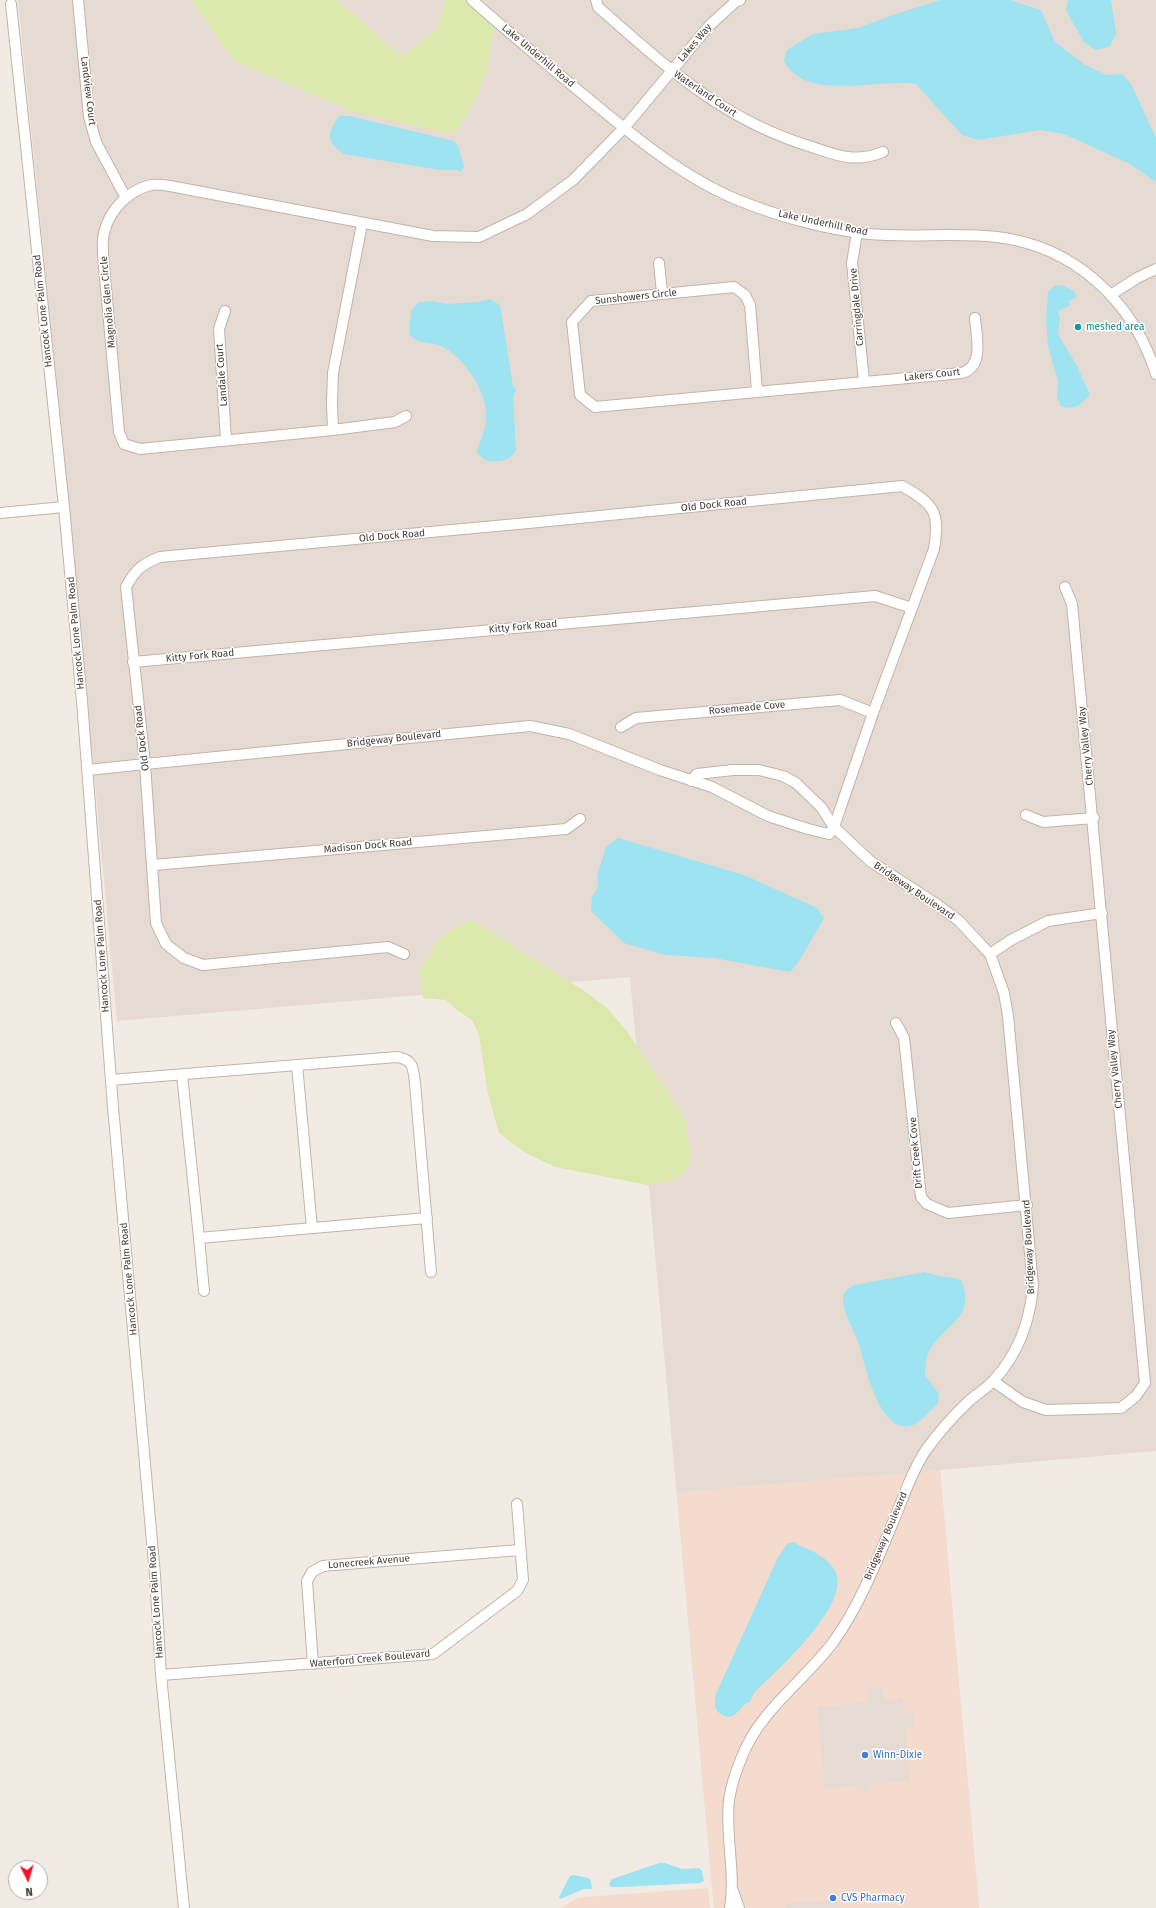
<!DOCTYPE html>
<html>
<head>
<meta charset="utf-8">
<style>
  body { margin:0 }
  #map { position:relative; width:1156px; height:1908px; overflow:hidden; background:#f2ebe4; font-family:"Fira Sans",sans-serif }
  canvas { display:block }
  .north { position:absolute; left:8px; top:1860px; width:40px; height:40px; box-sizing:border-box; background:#fff; border:1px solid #b4b0ae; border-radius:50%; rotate:175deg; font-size:11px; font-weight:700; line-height:16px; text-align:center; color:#443a34 }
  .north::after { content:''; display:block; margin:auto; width:14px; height:18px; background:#fe1024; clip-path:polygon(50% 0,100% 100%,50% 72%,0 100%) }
</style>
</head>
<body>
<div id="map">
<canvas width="1156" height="1908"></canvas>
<div class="north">N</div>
</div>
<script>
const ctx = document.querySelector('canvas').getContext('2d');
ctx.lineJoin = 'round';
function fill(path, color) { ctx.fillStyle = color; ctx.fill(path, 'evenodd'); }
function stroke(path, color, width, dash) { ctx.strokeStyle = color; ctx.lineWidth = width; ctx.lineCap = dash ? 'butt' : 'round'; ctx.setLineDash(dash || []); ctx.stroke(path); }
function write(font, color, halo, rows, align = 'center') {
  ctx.font = font + ' "Fira Sans",sans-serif'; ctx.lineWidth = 3; ctx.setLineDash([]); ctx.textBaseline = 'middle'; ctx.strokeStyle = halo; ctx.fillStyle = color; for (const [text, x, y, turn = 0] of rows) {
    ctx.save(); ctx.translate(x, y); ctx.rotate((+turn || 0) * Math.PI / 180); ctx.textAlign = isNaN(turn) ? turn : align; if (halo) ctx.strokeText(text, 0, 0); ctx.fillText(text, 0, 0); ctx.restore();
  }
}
fill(new Path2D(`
  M18 0H1156V1451L940 1470 979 1908H714L630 977 117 1021 70 513Z`), '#e6dbd2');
fill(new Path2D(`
  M940 1470 979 1908H840L836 1890 829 1891 830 1900 786 1904V1908H714L677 1492ZM882 1688 883 1700 903 1698 904 1713 913 1712 914 1727 905 1728 910 1781 867 1785 868 1791 857 1792 856 1786 825 1789 817 1707 868 1702 867 1689Z
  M708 1888 710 1908H561L577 1898 585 1897Z`), '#f5dbce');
fill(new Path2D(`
  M191 0H337L401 56 437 30 445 0H483L487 8 496 15 486 74 468 114 456 131 446 133 355 112 239 63 222 45Z
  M472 920 583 990 607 1008 626 1030 684 1116 691 1155 689 1166 681 1175 671 1181 648 1185 555 1167 524 1152 499 1133 488 1094 479 1035 472 1020 458 1011 446 1000 423 998 420 969 440 938 456 926Z`), '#dbe8ab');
fill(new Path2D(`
  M940 0H1010L1041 10 1055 42 1084 64 1107 75 1122 74 1131 84 1156 138V182L1130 164 1064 134 1040 130 978 140 962 135 916 84C878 78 806 103 784 61L787 50 813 34 858 28 893 15Z
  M1068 0H1111L1116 34 1109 47 1095 50 1084 42 1074 25 1066 10Z
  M339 116H349L454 141 458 146 464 166 461 172 457 170H440L344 154C325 140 327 135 339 116Z
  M1063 285 1075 292 1076 298 1069 300V306L1058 311 1060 319 1058 334 1077 366 1090 395C1081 404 1075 411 1061 406L1057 397 1058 381 1048 346 1046 320 1048 292 1054 286Z
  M490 299 500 305 513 386 516 390 513 396 516 450C510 462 498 463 485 460L477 453C479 442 485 432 486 421 489 394 467 362 445 348 432 340 421 347 409 334L411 311 419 302 433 301 447 304 478 302Z
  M618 838 744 875 817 908 824 918 798 963 790 972 714 958 665 955 624 943 591 911 592 897 598 887 597 876 606 847Z
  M925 1272C937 1277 949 1276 961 1280 979 1321 937 1326 927 1357 925 1362 926 1370 925 1375L939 1394 938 1403C930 1410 921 1423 910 1426 879 1433 865 1365 859 1344 855 1332 842 1311 843 1298 843 1292 849 1288 854 1285Z
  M793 1542C807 1549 828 1556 835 1571 853 1604 775 1672 754 1693L750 1702C741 1703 739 1717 727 1717 715 1712 713 1707 716 1694L778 1557 787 1544Z
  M659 1863H665L682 1869 699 1868 702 1871 704 1881 700 1883 621 1887H611L609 1884 612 1879Z
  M573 1875 589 1878 591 1881 592 1889H584L560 1899 559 1897 570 1876Z`), '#9ee3f1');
const minor = new Path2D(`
  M78 0 89 117 96 142 126 198
  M472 0C507 31 543 61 579 91 626 130 681 177 738 200 777 216 827 230 869 234 912 238 955 232 997 237 1074 246 1133 301 1156 374
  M596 0 598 7C667 67 722 120 812 147 839 156 855 163 883 152
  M11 4 64 507 82 701 113 1107 155 1575 161 1675 184 1908
  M857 233 852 263 864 381
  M659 263 662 293
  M1112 294 1137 278 1156 269
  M225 311 219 329 226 440
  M757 391 750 305 745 295 734 287 591 301 572 322 580 395 595 407 962 373C985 366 976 335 975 318
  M406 416 395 422 333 430 140 449 124 444 119 432 103 255C103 248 102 240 104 233 109 210 129 190 151 185 157 184 164 185 170 186L433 236 479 237 527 214 573 180 624 128 709 26 735 2 740 0
  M333 430 332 403 333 373 362 224
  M0 513 64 507
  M133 662 875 596 912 608
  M621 727 636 718 840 700 873 713
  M88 770 145 764 530 726 569 734 660 770 712 787 768 816 808 829 829 834 834 827 873 713 934 549C940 513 935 504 902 486L539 522 160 557C142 564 135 570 126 587L145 764 156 923 166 944 184 958 203 965 388 947 404 954
  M691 781 697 774 733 770H759L783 776 796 783 821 807 834 827 870 861 935 903 959 921 972 935 990 954 1004 993 1008 1016 1033 1286C1030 1321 1018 1354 994 1380 987 1388 977 1394 969 1401 953 1416 939 1432 926 1450 913 1469 905 1493 896 1515 878 1558 861 1603 834 1641 804 1682 759 1710 741 1759 736 1771 731 1787 729 1800 725 1836 736 1873 730 1908
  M1026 815 1043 822 1094 818
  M154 865 566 829 580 819
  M990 954 1011 940 1048 921 1102 913
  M896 1023 904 1038 921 1197 927 1204 948 1213 1027 1205
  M297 1065 312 1228
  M182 1075 199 1238 427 1218
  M111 1080 397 1057C414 1060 413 1068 415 1083L431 1272
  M199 1238 204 1291
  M993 1381 1023 1402 1046 1410 1121 1408 1136 1396 1145 1383C1121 1123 1098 863 1072 604L1065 587
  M313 1664 307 1581 312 1572 323 1566 520 1550
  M161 1675 433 1654 517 1591 523 1580 517 1504
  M733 1891 739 1908`);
stroke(minor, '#c1b3a9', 12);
stroke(minor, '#fff', 10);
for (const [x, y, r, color] of [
  [1078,327,4,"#0f9aa8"],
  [865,1755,4,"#3f7fe0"],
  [833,1898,4,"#3f7fe0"]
]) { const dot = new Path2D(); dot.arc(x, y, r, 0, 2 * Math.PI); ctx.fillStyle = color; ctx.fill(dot); stroke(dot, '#fff', 1.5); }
write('10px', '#443a34', '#fff', [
  ["Lakes Way",695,43,-50],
  ["Lake Underhill Road",538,56,40],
  ["Landview Court",88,91,83],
  ["Waterland Court",705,94,34],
  ["Lake Underhill Road",823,223,12],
  ["Sunshowers Circle",636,297,-6],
  ["Magnolia Glen Circle",108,302,-95],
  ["Carringdale Drive",857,307,-95],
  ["Hancock Lone Palm Road",43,311,-96],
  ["Landale Court",222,375,-94],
  ["Lakers Court",932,375,-6],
  ["Old Dock Road",714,505,-6],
  ["Old Dock Road",392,536,-5],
  ["Kitty Fork Road",523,627,-5],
  ["Hancock Lone Palm Road",76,633,-95],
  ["Kitty Fork Road",200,656,-5],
  ["Rosemeade Cove",747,708,-5],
  ["Old Dock Road",142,738,-97],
  ["Bridgeway Boulevard",394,739,-6],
  ["Cherry Valley Way",1086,746,-96],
  ["Madison Dock Road",368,846,-5],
  ["Bridgeway Boulevard",914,891,34],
  ["Hancock Lone Palm Road",102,956,-94],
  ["Cherry Valley Way",1115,1069,-96],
  ["Drift Creek Cove",916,1153,-95],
  ["Bridgeway Boulevard",1029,1247,-93],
  ["Hancock Lone Palm Road",129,1279,-95],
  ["Bridgeway Boulevard",886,1536,-67],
  ["Lonecreek Avenue",369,1562,-5],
  ["Hancock Lone Palm Road",156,1602,-94],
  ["Waterford Creek Boulevard",370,1659,-5]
]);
write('10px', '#0d838f', '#fff', [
  ["meshed area",1086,327]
], 'left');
write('10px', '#366cbe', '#fff', [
  ["Winn-Dixie",873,1755],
  ["CVS Pharmacy",841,1898]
], 'left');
</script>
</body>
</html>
